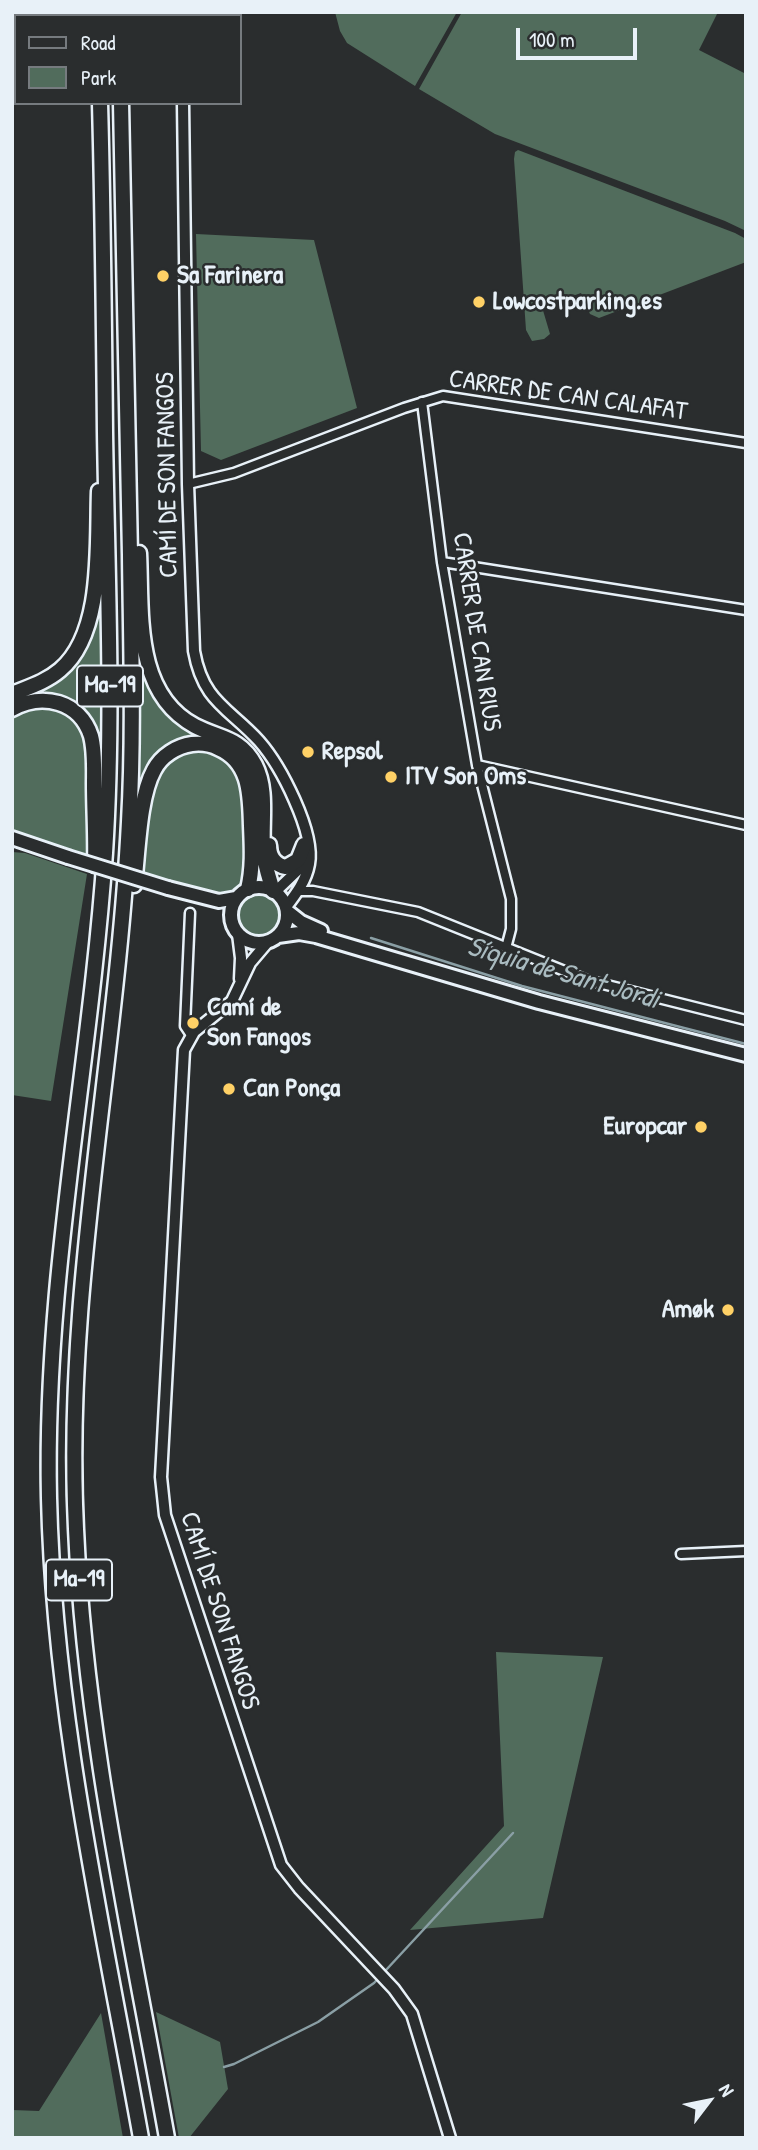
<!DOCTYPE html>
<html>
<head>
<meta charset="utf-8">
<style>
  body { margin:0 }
  #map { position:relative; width:758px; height:2150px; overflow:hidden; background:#2a2d2e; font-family:"Patrick Hand",sans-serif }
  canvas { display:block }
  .frame { position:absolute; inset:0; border:14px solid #e8f1f8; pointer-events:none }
  .legend { position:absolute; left:14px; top:14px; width:228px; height:91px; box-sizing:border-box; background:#2a2d2e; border:2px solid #767b7f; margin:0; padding:9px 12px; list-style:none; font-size:21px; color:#e8f1f8 }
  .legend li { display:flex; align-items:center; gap:14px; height:35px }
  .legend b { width:35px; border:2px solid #767b7f }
  .north { position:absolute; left:674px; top:2066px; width:70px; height:70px; -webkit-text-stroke:5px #2a2d2e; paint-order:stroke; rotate:58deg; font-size:19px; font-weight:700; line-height:28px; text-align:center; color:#e8f1f8 }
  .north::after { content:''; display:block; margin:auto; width:24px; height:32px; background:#e8f1f8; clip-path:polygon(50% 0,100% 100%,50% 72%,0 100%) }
  .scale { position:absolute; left:516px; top:28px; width:121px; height:32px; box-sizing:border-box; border:4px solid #e8f1f8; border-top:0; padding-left:9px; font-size:21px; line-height:24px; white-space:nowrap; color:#e8f1f8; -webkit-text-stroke:5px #2a2d2e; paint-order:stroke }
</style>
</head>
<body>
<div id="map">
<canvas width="758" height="2150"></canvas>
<div class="frame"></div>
<ul class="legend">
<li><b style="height:9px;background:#2a2d2e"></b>Road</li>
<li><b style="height:19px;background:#516c5c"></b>Park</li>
</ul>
<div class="north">N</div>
<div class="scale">100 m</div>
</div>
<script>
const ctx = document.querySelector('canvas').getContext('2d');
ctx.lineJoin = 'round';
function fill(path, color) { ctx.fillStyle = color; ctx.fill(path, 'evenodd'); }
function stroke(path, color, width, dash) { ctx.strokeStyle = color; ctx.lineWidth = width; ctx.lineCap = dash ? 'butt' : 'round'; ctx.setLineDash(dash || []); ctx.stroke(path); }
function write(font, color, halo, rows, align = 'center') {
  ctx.font = font + ' "Patrick Hand",sans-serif'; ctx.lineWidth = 5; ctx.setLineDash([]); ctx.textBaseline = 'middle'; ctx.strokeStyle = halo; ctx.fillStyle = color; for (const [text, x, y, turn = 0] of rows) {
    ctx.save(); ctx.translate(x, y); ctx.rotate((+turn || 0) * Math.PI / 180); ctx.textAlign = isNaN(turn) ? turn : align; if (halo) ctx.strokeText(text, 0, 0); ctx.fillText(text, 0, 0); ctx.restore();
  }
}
fill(new Path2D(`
  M335 12H457L415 86 347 43 340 31Z
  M462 12H718L699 50 746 74V231L725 221 495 134 419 89Z
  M518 150 735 233 746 239V262L599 318 590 314 581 293 542 307 550 334 544 339 532 341 526 330 514 159 515 152Z
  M196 234 314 240 357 408 221 460 201 451Z
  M102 552 100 771 80 709 12 703V700C30 691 50 684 66 673 99 651 97 588 102 552Z
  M139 645C142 649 142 657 144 664 148 681 157 699 168 712 193 739 237 735 253 772 264 798 256 847 263 878H256C257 853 259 793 249 771 232 733 175 728 152 763 141 780 140 801 138 820Z
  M47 706C69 713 80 723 87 745L89 855 27 838 12 831V717L27 708Z
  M203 750C219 754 235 763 241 779 249 803 246 854 245 879 242 885 241 890 235 893 215 903 163 879 142 871 148 828 142 750 203 750Z
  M12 852 25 853 87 874 51 1101 12 1095Z
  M237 916a21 21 0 1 1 42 0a21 21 0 1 1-42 0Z
  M496 1652 603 1657 543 1918 410 1930 504 1826Z
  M156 2012 220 2042 228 2089 189 2138H179Z
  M101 2013 123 2138H12V2110L39 2111Z`), '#516c5c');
stroke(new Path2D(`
  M371 938 522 986 746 1044
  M224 2067 234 2064 318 2022 374 1983 513 1833`), '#8a9fa5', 2.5);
const minor = new Path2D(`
  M422 402 442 562 477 765 511 899V929L506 948
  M188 484 234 473 404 408 443 396 746 443
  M442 562 746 610
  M477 765 746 825
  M298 891H313L418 912 587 980 746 1020
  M190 913 185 1026 191 1035
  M681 1554 746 1551`);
const tertiary = new Path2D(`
  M182 12V16
  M183 103 188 484 194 651C203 702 229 708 259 741 281 766 315 832 309 864 306 881 296 894 286 907
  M275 892 298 870 304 857
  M238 934 241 958 240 979
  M267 943 250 963 232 1001 194 1032 184 1050 161 1477 165 1515 281 1865 299 1888 394 1989 412 2014 450 2138`);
const primary = new Path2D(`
  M12 838 68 857
  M231 915a28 28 0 1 1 56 0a28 28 0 1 1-56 0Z
  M168 888 219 901 236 898
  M287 911 301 922 321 931
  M278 936 299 933 316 936 539 1002 746 1055`);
const motorway = new Path2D(`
  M99 12V16
  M119 12V16
  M100 103C103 213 104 322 105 432 107 573 114 713 105 853 90 1070 44 1279 49 1498 54 1714 103 1926 141 2138
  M121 103C124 254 128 405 130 555 131 644 134 733 129 822 117 1059 64 1291 76 1529 85 1734 131 1936 167 2138
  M139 553C142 612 133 693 195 726 220 739 240 737 255 765 268 790 261 822 263 849 264 864 269 877 273 891
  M12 694C29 687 46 682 60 670 104 633 97 544 99 491
  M12 709C42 692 80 701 91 736 95 751 94 768 94 784 94 811 96 838 95 865
  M269 845C269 856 274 865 286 867L298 860 304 845
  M134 885C138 853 139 797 154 770 161 756 177 746 192 744 201 743 210 744 218 748 251 762 250 796 251 826 252 848 253 868 248 889`);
stroke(minor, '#e8f1f8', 13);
stroke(tertiary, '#e8f1f8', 15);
stroke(primary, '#e8f1f8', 18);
stroke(motorway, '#e8f1f8', 19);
stroke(minor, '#2a2d2e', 8);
stroke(tertiary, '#2a2d2e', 10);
stroke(primary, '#2a2d2e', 12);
stroke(motorway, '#2a2d2e', 14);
const primaryBridge = new Path2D(`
  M68 857 168 888`);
stroke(primaryBridge, '#e8f1f8', 18, []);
stroke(primaryBridge, '#2a2d2e', 12);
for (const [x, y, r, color] of [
  [163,276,7,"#ffd166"],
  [479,302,7,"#ffd166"],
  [308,752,7,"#ffd166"],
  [391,777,7,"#ffd166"],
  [193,1023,7,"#ffd166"],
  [229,1089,7,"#ffd166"],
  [701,1127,7,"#ffd166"],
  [728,1310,7,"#ffd166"]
]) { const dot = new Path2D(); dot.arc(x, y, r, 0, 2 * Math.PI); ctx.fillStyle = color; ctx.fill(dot); stroke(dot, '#2a2d2e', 2.5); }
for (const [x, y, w] of [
  [110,686,66],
  [79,1580,66]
]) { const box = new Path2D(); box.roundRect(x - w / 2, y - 20.5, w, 41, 5); ctx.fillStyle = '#2a2d2e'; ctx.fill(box); stroke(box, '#e8f1f8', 2); }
write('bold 24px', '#e8f1f8', null, [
  ["Ma-19",110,686],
  ["Ma-19",79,1580]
]);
write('bold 26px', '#e8f1f8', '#2a2d2e', [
  ["Sa Farinera",177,276],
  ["Lowcostparking.es",493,302],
  ["Repsol",322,752],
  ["ITV Son Oms",405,777],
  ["Camí de",207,1008],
  ["Son Fangos",207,1038],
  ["Can Ponça",243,1089],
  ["Europcar",687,1127,"right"],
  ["Amøk",714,1310,"right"]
], 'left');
write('26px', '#e8f1f8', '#2a2d2e', [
  ["CARRER DE CAN CALAFAT",568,396,8],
  ["CAMÍ DE SON FANGOS",168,475,-91],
  ["CARRER DE CAN RIUS",476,632,81],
  ["CAMÍ DE SON FANGOS",219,1611,72]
]);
write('italic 28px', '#a9bbc0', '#2a2d2e', [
  ["Síquia de Sant Jordi",563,974,16]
]);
</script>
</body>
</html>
